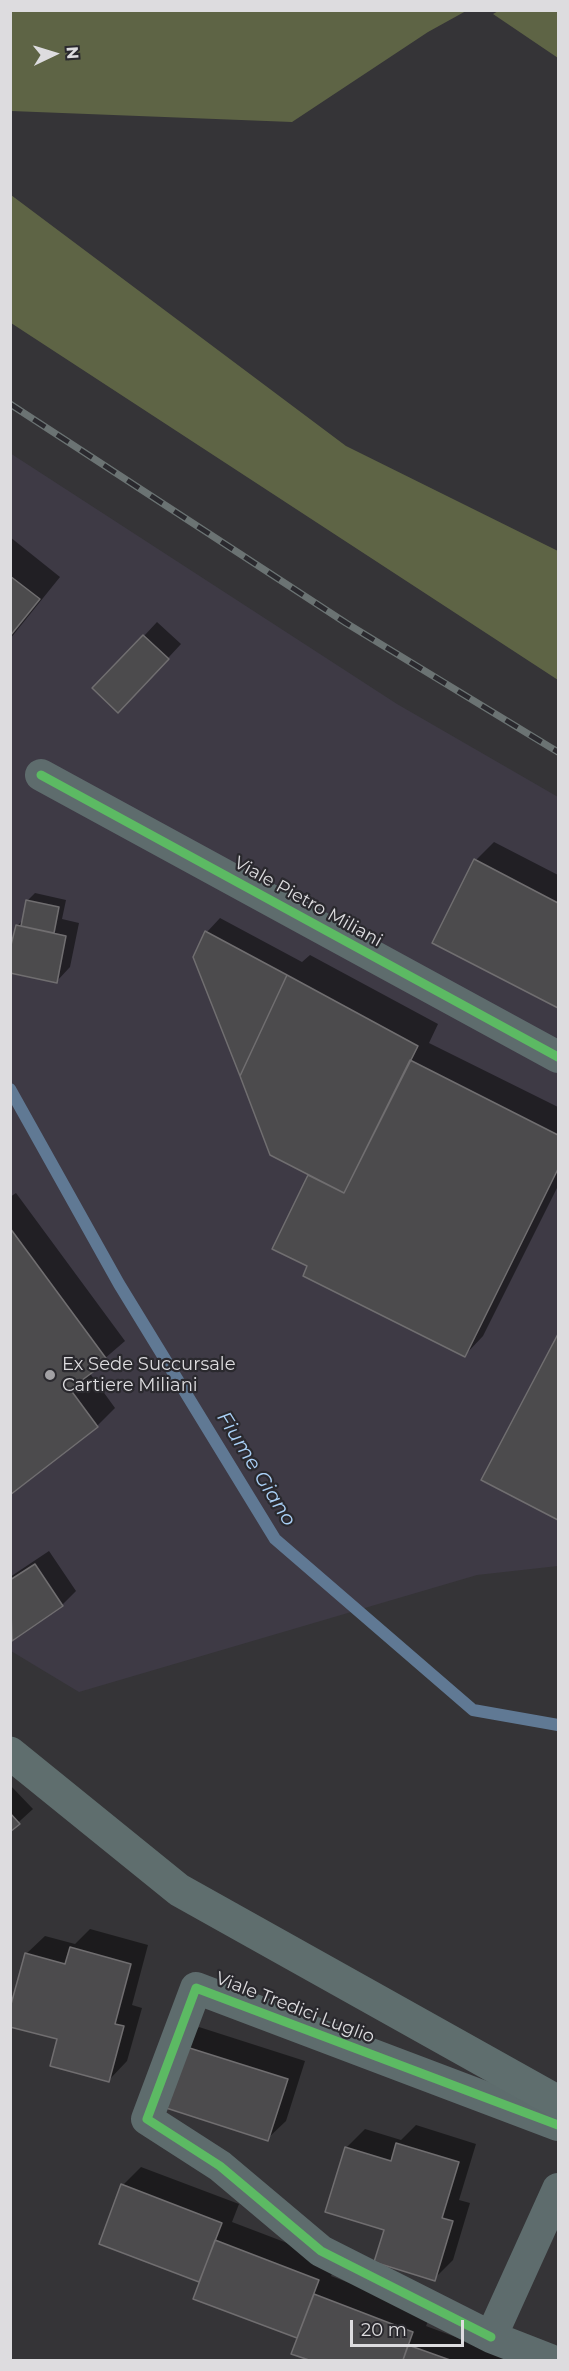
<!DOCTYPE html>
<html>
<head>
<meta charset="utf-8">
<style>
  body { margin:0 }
  #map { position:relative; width:569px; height:2371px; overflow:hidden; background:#353437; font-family:Montserrat,sans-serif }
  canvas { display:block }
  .frame { position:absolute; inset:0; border:12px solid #dddcdf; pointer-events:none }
  .north { position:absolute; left:24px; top:24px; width:60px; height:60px; -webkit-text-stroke:4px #2a292e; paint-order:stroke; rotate:86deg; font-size:16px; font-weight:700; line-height:24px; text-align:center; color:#dddcdf }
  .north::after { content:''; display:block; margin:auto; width:21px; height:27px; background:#dddcdf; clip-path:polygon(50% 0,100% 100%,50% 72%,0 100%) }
  .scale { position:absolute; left:350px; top:2320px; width:114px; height:27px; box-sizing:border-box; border:3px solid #dddcdf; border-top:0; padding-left:8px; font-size:18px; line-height:21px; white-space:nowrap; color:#dddcdf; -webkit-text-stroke:4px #2a292e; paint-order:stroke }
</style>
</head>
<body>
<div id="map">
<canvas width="569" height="2371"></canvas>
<div class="frame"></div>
<div class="north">N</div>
<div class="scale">20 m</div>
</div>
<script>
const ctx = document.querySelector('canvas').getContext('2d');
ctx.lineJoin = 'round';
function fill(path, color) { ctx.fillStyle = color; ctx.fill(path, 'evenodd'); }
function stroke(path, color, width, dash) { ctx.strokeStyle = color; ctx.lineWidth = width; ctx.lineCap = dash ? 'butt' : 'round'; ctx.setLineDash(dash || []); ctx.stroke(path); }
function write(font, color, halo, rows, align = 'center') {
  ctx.font = font + ' Montserrat,sans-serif'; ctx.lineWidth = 4.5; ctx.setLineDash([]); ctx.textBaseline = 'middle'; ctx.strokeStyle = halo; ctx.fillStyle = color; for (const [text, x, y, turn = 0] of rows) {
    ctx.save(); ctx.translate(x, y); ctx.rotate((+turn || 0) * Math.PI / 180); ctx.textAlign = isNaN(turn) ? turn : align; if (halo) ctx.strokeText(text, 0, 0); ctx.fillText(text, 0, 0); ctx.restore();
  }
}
fill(new Path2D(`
  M10 453 397 704 558 797V1566L477 1575 79 1692 11 1651Z`), '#3e3a45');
fill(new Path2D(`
  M11 10H466V11L428 32 292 122 11 111Z
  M500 10 558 11V58L493 14Z
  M11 195 346 446 558 551V680L11 323Z`), '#5e6445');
fill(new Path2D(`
  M10 537 60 577 10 639Z
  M157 622 181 644 132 697 144 636Z
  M494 842 558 875V1006L434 942 476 860Z
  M35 893 66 900 62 919 79 923 70 967 57 981 17 926 24 919 28 900Z
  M220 918 302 962 310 955 438 1024 429 1043 558 1107V1186L483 1336 465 1355 309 1265 311 1174 207 932Z
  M16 1193 125 1341 89 1372 115 1408 97 1426 10 1492V1197Z
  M558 1337V1519L484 1479Z
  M49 1551 76 1591 62 1605 12 1639 10 1577Z
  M10 1785 33 1809 10 1830Z
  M90 1929 148 1945 132 2005 142 2008 127 2061 109 2080 59 2038 26 1954 45 1936 75 1944Z
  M199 2027 305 2061 286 2121 267 2139 181 2045Z
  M416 2125 476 2144 459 2200 470 2203 453 2260 434 2279 386 2229 346 2148 365 2129 401 2140Z
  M141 2167 239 2204 232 2222 337 2262 331 2276 431 2314 426 2326 517 2360H313L293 2353 299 2338 195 2298 201 2281 101 2243 123 2185Z`), '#0007');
stroke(new Path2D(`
  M10 1089 119 1284 275 1539 473 1710 558 1725`), '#607994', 12);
const building = new Path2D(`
  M10 576 40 599 10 636Z
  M143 635 169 659 118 713 92 688Z
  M474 859 558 903V1008L432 943Z
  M26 900 59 907 54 933 21 926Z
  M16 925 66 936 57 983 10 973V949Z
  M205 931 287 975 240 1076 193 957Z
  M287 975 418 1046 344 1193 270 1155 240 1076Z
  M410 1060 558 1135V1169L465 1357 303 1276 307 1266 272 1249 308 1175 344 1193Z
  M10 1228 108 1361 70 1389 98 1427 10 1495Z
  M558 1334V1520L481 1480Z
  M35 1564 63 1606 12 1641 10 1580Z
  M10 1813 20 1824 10 1832Z
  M70 1947 131 1964 115 2024 124 2026 109 2082 50 2066 57 2039 10 2027V2008L25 1953 65 1964Z
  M180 2045 288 2079 268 2141 160 2106Z
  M396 2143 459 2162 442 2218 453 2221 435 2281 374 2262 384 2230 325 2212 345 2147 391 2161Z
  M121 2184 222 2223 199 2282 99 2244Z
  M215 2240 319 2280 297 2338 193 2299Z
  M314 2294 413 2332 403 2360H309L291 2354Z
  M408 2345 450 2360H403Z`);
fill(building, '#4c4b4d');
stroke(building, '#706e70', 1.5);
stroke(new Path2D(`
  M41 775 558 1057
  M491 2337 321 2251 220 2166 147 2119 196 1988 558 2125
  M550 2360 491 2337 558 2189`), '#5e6c6d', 32);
stroke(new Path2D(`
  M10 1753 179 1890 558 2102`), '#5f6e6e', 33);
const rail = new Path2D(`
  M10 404 346 623 558 752`);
stroke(rail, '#6b7373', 7);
stroke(rail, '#2a292e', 4.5, [14]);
stroke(new Path2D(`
  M41 775 558 1057
  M491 2337 321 2251 220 2166 147 2119 196 1988 558 2125`), '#5cba63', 9);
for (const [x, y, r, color] of [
  [50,1375,6,"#a2a1a4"]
]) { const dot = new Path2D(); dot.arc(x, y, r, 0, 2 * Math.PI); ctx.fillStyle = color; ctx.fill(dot); stroke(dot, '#2a292e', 2); }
write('18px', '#dddcdf', '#2a292e', [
  ["Viale Pietro Miliani",308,902,29],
  ["Viale Tredici Luglio",295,2008,21]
]);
write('18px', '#dddcdf', '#2a292e', [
  ["Ex Sede Succursale",62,1365],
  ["Cartiere Miliani",62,1386]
], 'left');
write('italic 20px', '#a9cff5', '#2a292e', [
  ["Fiume Giano",256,1469,58]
]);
</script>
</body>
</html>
